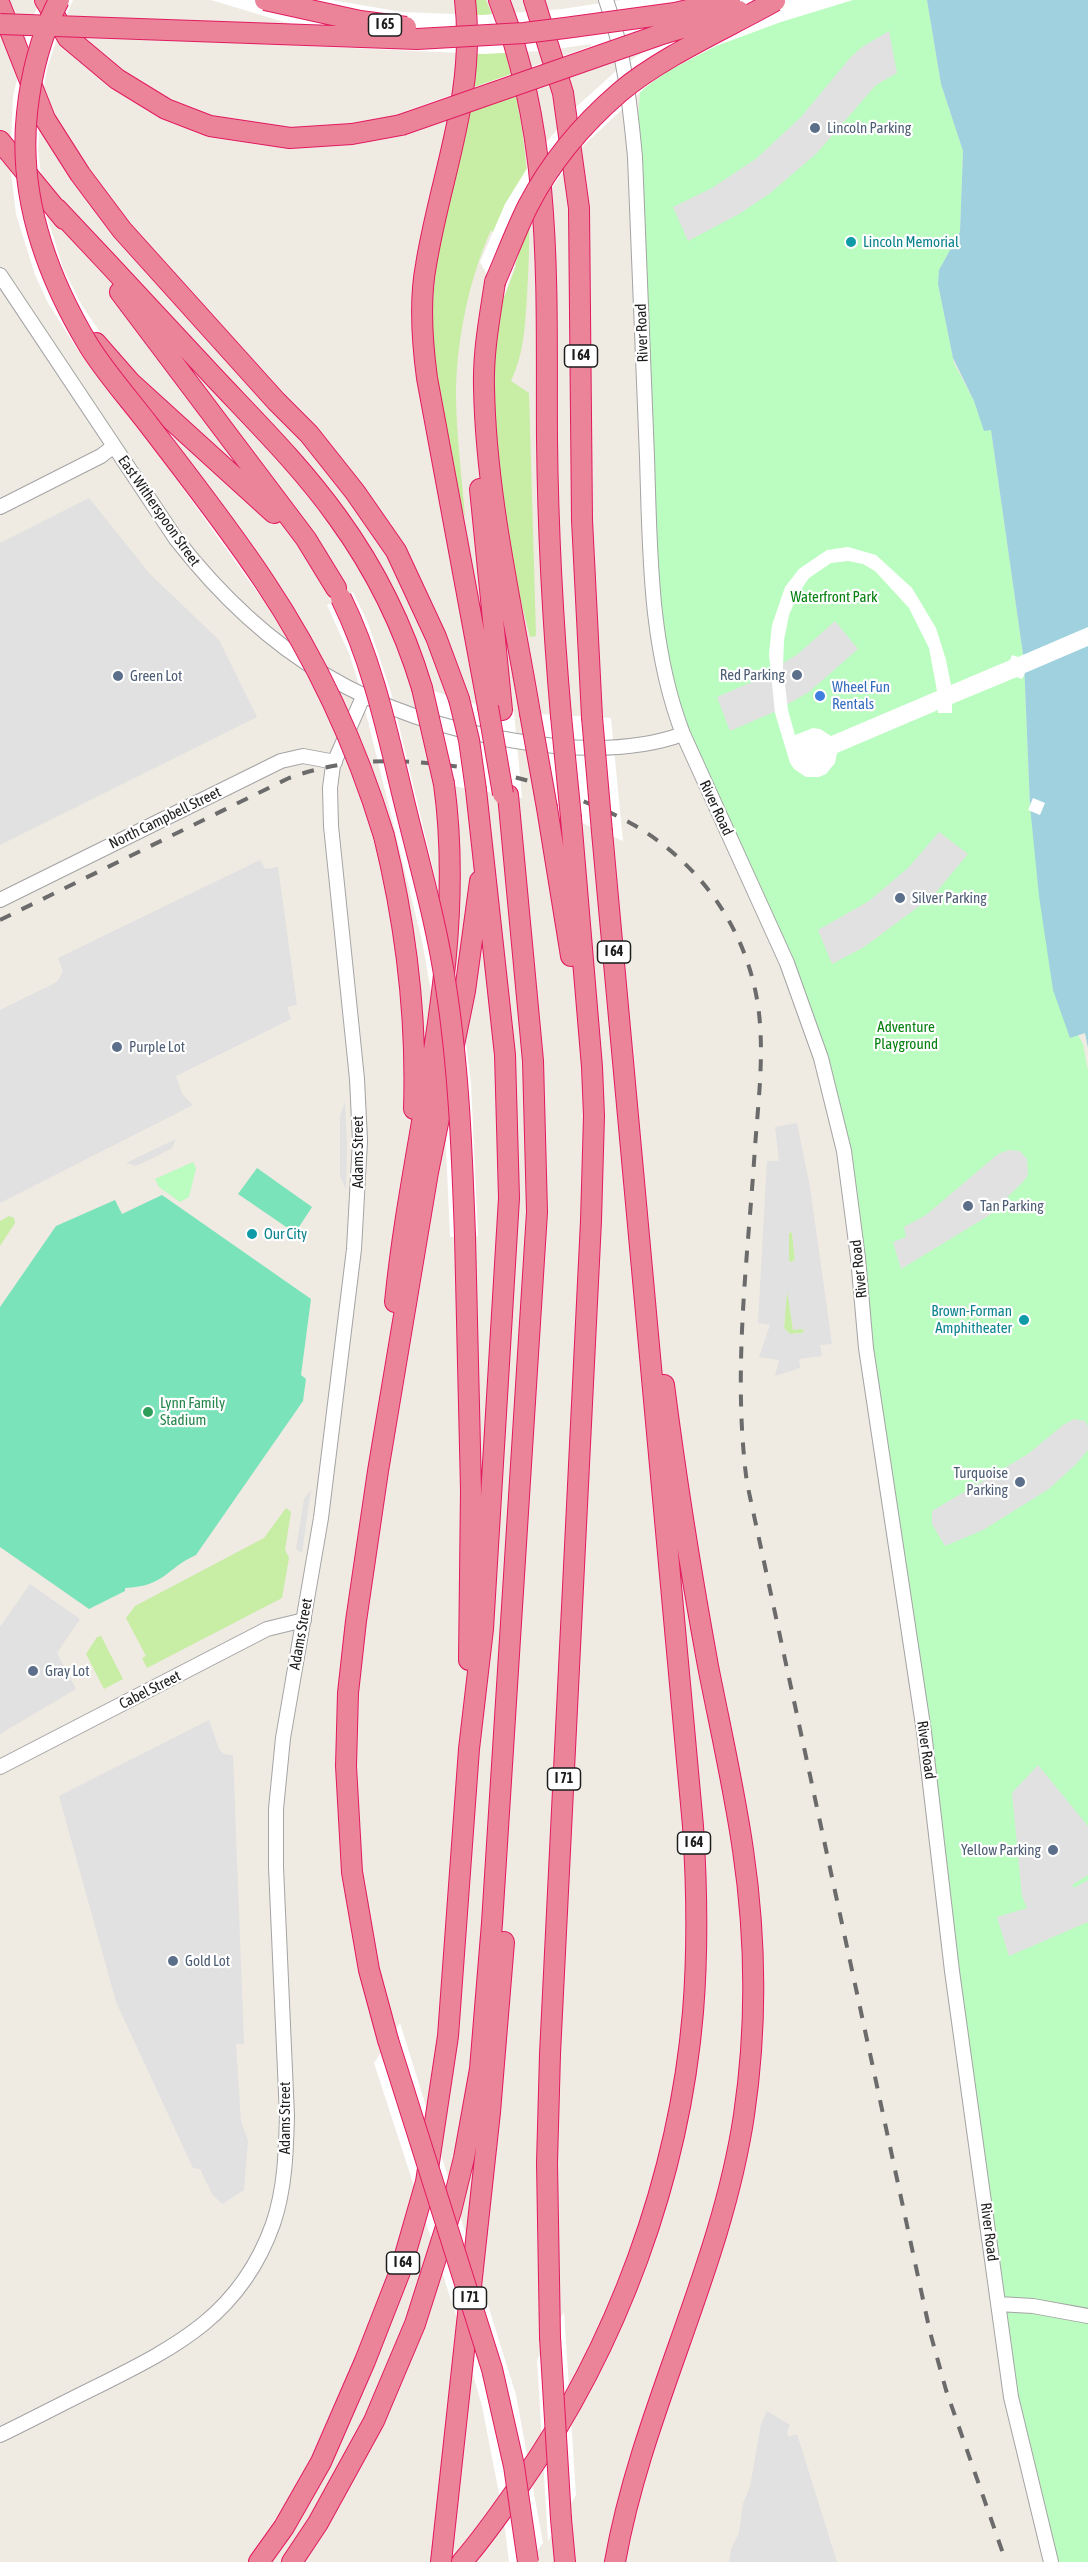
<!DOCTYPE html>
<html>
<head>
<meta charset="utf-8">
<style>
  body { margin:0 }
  canvas { display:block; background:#efeae2 }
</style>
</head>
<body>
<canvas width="1088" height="2562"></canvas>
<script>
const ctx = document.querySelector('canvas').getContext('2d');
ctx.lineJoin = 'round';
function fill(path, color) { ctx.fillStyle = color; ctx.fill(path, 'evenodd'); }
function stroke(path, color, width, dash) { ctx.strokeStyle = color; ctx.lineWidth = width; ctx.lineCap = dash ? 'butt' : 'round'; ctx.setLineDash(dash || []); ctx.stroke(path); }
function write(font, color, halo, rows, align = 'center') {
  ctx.font = font + ' "Asap Condensed",sans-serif'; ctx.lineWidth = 4.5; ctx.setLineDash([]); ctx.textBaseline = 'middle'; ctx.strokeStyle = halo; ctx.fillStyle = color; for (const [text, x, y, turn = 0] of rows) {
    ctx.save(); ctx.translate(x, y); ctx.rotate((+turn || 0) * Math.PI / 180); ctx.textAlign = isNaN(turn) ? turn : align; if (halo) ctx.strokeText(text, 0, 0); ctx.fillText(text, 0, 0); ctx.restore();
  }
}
fill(new Path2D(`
  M475 0H486C526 92 534 197 527 296 525 326 524 354 511 381L529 393 536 636 530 637 512 566 493 452V345L502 303 516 266 491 230C469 279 457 338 456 392 456 434 462 476 465 517L458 497C446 429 427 358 434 289 444 191 487 99 475 0Z
  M9 1216 14 1218 15 1223 0 1246V1221Z
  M792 1232 795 1259 791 1263 789 1260V1233Z
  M787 1287 802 1329 804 1330 803 1333 790 1334 784 1328Z
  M286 1508 291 1512 285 1550 289 1558 282 1598 147 1668 142 1658 146 1656 126 1618 135 1606 264 1538Z
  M101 1636 123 1679 104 1689 86 1654 97 1637Z`), '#c8eda4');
fill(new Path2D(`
  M622 0H927L941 84 963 151 960 232 939 270 938 284 954 363 974 401 984 430H991L1024 661 1030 806 1053 990 1083 1044 1088 1071V2562H1051L1011 2397 844 1151 821 1058 683 734 655 622 635 157 642 68Z
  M193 1162 196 1168 189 1197 180 1202 159 1187 155 1179Z`), '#bbfcc0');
fill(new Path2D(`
  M257 1168 312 1207 295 1233 238 1194Z
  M162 1195 311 1299 301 1375 306 1379 303 1401 196 1555C165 1569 166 1586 125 1588V1591L89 1609 0 1547V1307L56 1226 115 1200 122 1214Z`), '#7be3ba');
fill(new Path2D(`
  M889 31 897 73 876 85 816 154 769 194 739 214 688 241 673 207 712 188 757 158 801 117 850 58 862 47Z
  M89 498 150 574 219 640 257 717 0 845V543Z
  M835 621 858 649 809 692 774 712 730 731 717 697 754 681 798 654Z
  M939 832 968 854 933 896 864 947 832 964 818 930 869 901 909 867Z
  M260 860 265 869 278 867 297 1005 287 1007 291 1019 176 1076 182 1094 193 1105 0 1203V1010L57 982 63 971 58 958Z
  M345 1102 347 1145 346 1189 340 1176V1116Z
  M797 1123 810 1187 832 1344 820 1345 822 1356 799 1359 800 1368 775 1376 779 1360 759 1357 770 1325 758 1323 767 1161H779L775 1127ZM792 1232 795 1259 791 1263 789 1260V1233ZM787 1291 793 1330 804 1329 803 1333 790 1334 784 1328Z
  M176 1139 172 1148 155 1157 136 1166 126 1163Z
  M1009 1150 1020 1151 1027 1159 1028 1175 1023 1182 988 1216 901 1269 893 1242 906 1237 904 1227 926 1215 998 1154Z
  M1074 1419 1085 1421 1088 1426V1450L1076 1464 1049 1489 983 1530 945 1546 932 1524V1511L1028 1454 1063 1425Z
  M311 1490 302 1553 296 1549 304 1499Z
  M30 1584 80 1619 57 1653 76 1689 0 1734V1627Z
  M209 1720 219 1749 223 1754 233 1755 244 2044H236L241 2121 248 2141 244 2190 222 2204 212 2194 200 2169 193 2168 116 2002 59 1796Z
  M1038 1765 1088 1826V1875L1072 1885 1074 1888 1088 1880V1922L1009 1956 997 1917 1027 1908 1022 1896 1012 1793Z
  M767 2411 790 2425 787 2432 788 2437 797 2434 837 2562H729L731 2549 739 2533 743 2503 750 2487 761 2424Z`), '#e1e1e1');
fill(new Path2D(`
  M927 0H1088V1048L1085 1033 1070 1038 1053 990 1039 896 1030 806 1024 661 991 430 984 431 974 401 953 358 938 284 939 270 960 232 963 151 941 84Z`), '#9fd1df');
fill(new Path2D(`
  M40 0H73L66 16 294 25 211 0H332L402 12 482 15 562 9 621 0H853L781 22 716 46 668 71 647 86 583 146 550 190 525 236 502 302 480 262 505 204 534 157 575 108 617 70 648 48 411 131 406 111 591 46V44L542 51 484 54 58 35 47 69 43 93 38 149 45 210 63 268 81 304 108 344 133 372 187 421 173 438 291 605 322 659 362 742 392 833 374 838 338 734 304 666 275 617 156 451 81 355 48 303 35 275 16 214 10 164 13 97 27 34 0 14 34 15Z
  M848 547 876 555 912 588 936 628 946 660 951 685 1010 660 1012 655 1018 657 1088 627V646L1025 673 1022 679 1017 677 952 704V713H938V710L837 753 835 763 826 774 819 777H806L794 769 790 763 775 713 769 654 772 625 785 587 799 569 827 550ZM848 561 863 564 875 571 909 608 929 648 937 691 831 736 820 729 813 728 795 735 788 710 783 668 784 640 789 615 798 594 809 578 831 563Z
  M353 592 368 623 391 692 456 965 471 1083 478 1236 450 1237 444 1102 435 1014 422 941 359 685 350 656 327 605Z
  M410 684 476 704 483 732 479 705 514 712 522 798 435 783Z
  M521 713 611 718 623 841 539 804Z
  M1033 798 1045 803 1040 815 1028 810Z
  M400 2023 516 2395 543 2543 529 2562H509L503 2514 482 2406 456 2315 374 2063Z
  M564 2312 576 2495 548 2541 537 2360Z`), '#fff');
const minor = new Path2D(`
  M606 0C624 50 630 104 635 157 639 257 643 357 647 457 650 550 649 646 683 734L787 963 821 1058 844 1151 858 1258 866 1348 924 1732 952 1971 1011 2397 1051 2562
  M0 275 176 539C267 656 371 718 516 741 571 750 631 753 683 734
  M0 507 101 456 114 446
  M0 900 281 761 303 756 335 762
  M0 1767 267 1629 304 1620
  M998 2304 1033 2306 1088 2316
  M0 2435C33 2419 65 2402 98 2386 178 2346 241 2314 273 2224 285 2189 286 2152 287 2116L276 1867V1809L283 1738 321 1518 354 1249 360 1141 357 1079 331 826 330 788 333 765 363 697`);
const highway = new Path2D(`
  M45 0 68 38 117 79 166 109 210 126 290 138 352 134 401 125
  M465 0C476 95 441 173 426 265 419 302 422 341 427 378L488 707
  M499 0C554 140 546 292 547 439 548 532 553 624 561 716
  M534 0 563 93 579 208 582 520 592 717
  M0 5 45 119 80 174 122 230 276 401 309 434 355 492 396 551 436 637 459 699
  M0 141 64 219
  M57 209C109 264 160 319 212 375 255 421 301 466 338 518 375 569 404 628 422 688
  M495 282C490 316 483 351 484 387 486 497 512 605 530 713
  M120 292 306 539 336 588
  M96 343 131 383 274 513
  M480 489 502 710
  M547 808 571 956
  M384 836C406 926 417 1016 414 1109
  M465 1236 471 1490 469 1660
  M395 1302C412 1130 468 959 444 784
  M388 2040 369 1970 352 1872 346 1766 348 1693 356 1621 378 1471 428 1172 465 991 480 881
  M550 2337 547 2163 550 2054 591 1221 594 1116 592 1067 571 818
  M561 2519 565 2562
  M259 2562 284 2527 321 2462 365 2361 401 2269 426 2182 448 2036 469 1749 483 1629 509 1198 505 1055 476 790
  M292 2562 318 2523 374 2421 415 2324 451 2211 464 2158 480 2069 492 1923 537 1212 533 1061 508 795
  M441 2562 490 2112 504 1942
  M462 2562C484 2537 503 2509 522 2482 617 2346 679 2178 693 2012 698 1950 697 1888 693 1826L602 832
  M615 2562C642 2409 721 2270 744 2115 757 2027 756 1938 743 1850 734 1788 720 1727 708 1666 691 1573 676 1479 664 1385`);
stroke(minor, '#a4a4a4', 16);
stroke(highway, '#e21a60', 22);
stroke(minor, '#fff', 14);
stroke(highway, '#eb8498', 20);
stroke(new Path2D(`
  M0 920 289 778C349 756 406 759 468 768 506 775 530 779 566 794 589 804 612 812 634 825 706 867 754 940 760 1024 763 1065 758 1106 755 1147 748 1258 732 1372 747 1483L930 2332 946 2390 1006 2562`), '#6b6b6b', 4, [12, 12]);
const highwayBridge = new Path2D(`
  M59 0C41 35 31 74 27 113 18 197 46 275 89 346 106 373 129 399 149 425 188 476 228 527 264 581 317 660 356 744 384 836
  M265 0 360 21 406 27
  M0 24 417 39 524 33 565 28 675 13 730 0
  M401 125 659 35 739 11
  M495 282C506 257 516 230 528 206 550 163 584 123 620 92 661 57 727 28 775 1
  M341 598C373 663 387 731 404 801 419 863 437 924 446 987 459 1070 462 1153 465 1236
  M422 688 444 784
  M459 699 469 740 476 790
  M488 707 503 794
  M530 713 547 808
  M561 716 571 818
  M592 717 602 832
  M388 2040 492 2369 514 2466 528 2562
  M550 2337 561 2519`);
stroke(highwayBridge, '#e21a60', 22, []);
stroke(highwayBridge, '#eb8498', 20);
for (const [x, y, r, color] of [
  [815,128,6,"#5c6f8a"],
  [851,242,6,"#0f9aa8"],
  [797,675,6,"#5c6f8a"],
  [118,676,6,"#5c6f8a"],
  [820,696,6,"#3f7fe0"],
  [900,898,6,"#5c6f8a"],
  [117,1047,6,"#5c6f8a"],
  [968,1206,6,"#5c6f8a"],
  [252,1234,6,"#0f9aa8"],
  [1024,1320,6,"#0f9aa8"],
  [148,1412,6,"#2e9e5b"],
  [1020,1482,6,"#5c6f8a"],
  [33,1671,6,"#5c6f8a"],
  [1053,1850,6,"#5c6f8a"],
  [173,1961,6,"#5c6f8a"]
]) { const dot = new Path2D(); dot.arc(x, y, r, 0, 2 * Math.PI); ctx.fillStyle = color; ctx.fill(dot); stroke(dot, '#fff', 2); }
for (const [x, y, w] of [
  [385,25,33],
  [581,356,33],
  [614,952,33],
  [564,1779,33],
  [694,1843,33],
  [403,2263,33],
  [470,2298,33]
]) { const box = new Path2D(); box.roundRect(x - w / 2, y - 11, w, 22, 4.5); ctx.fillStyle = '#fff'; ctx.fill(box); stroke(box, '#1d1d1d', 1.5); }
write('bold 14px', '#1d1d1d', null, [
  ["I 65",385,25],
  ["I 64",581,356],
  ["I 64",614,952],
  ["I 71",564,1779],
  ["I 64",694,1843],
  ["I 64",403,2263],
  ["I 71",470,2298]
]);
write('15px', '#4e5e75', '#fff', [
  ["Lincoln Parking",827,128],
  ["Red Parking",785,675,"right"],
  ["Green Lot",130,676],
  ["Silver Parking",912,898],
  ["Purple Lot",129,1047],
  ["Tan Parking",980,1206],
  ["Turquoise",1008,1473,"right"],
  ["Parking",1008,1490,"right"],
  ["Gray Lot",45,1671],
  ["Yellow Parking",1041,1850,"right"],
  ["Gold Lot",185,1961]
], 'left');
write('15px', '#0d838f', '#fff', [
  ["Lincoln Memorial",863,242],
  ["Our City",264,1234],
  ["Brown-Forman",1012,1311,"right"],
  ["Amphitheater",1012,1328,"right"]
], 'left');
write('15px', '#1d1d1d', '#fff', [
  ["River Road",642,333,-92],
  ["East Witherspoon Street",159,511,55],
  ["River Road",716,808,65],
  ["North Campbell Street",165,818,-26],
  ["Adams Street",358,1152,-90],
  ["River Road",859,1269,-96],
  ["Adams Street",301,1634,-80],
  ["Cabel Street",150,1690,-27],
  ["River Road",926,1750,82],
  ["Adams Street",285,2118,-90],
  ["River Road",989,2232,83]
]);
write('15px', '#05810e', '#fff', [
  ["Waterfront Park",834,597],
  ["Adventure",906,1027],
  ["Playground",906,1044]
]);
write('15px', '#366cbe', '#fff', [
  ["Wheel Fun",832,687],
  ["Rentals",832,704]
], 'left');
write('15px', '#27864d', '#fff', [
  ["Lynn Family",160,1403],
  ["Stadium",160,1420]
], 'left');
</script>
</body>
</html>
